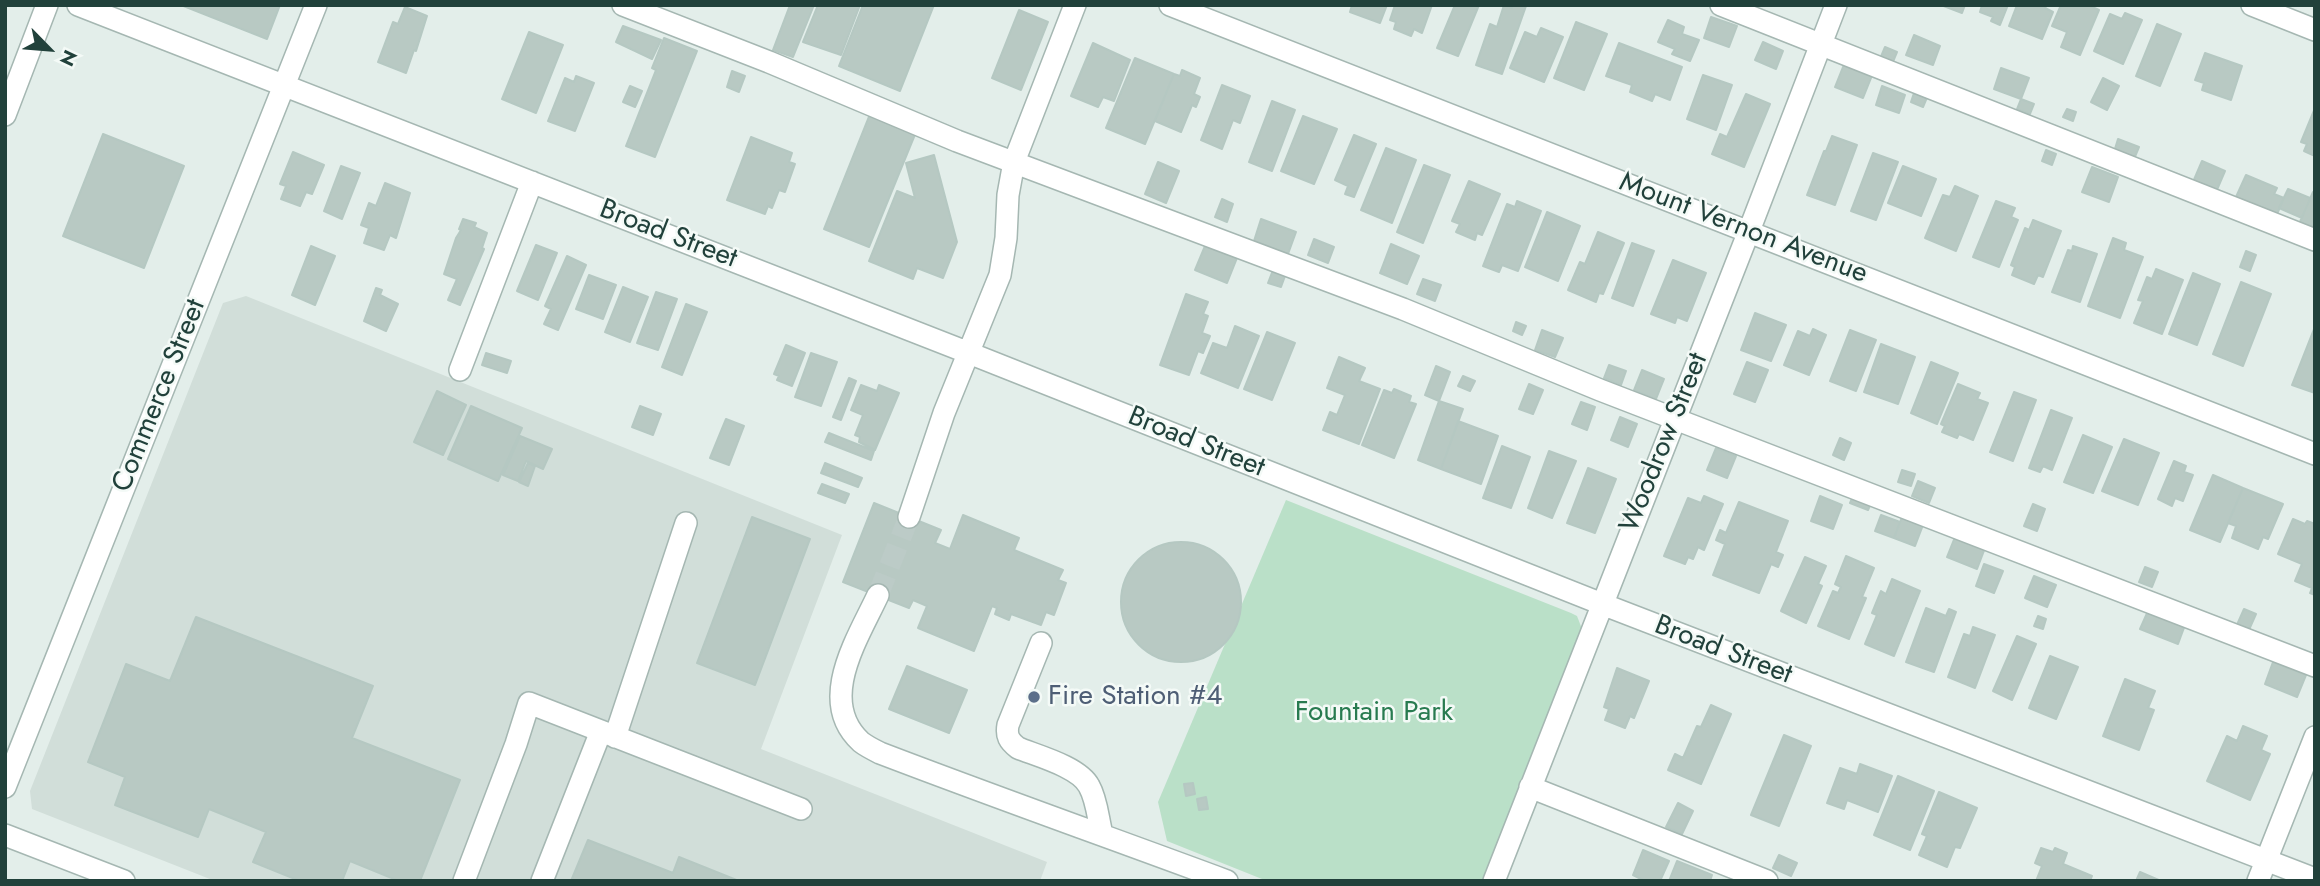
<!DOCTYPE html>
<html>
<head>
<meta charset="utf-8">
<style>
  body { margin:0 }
  #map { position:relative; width:2320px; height:886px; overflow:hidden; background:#e3eeea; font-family:Jost,sans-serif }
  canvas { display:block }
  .frame { position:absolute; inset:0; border:7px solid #21413b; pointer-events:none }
  .north { position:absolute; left:14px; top:14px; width:70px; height:70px; -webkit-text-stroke:5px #f4faf7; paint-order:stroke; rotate:115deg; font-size:19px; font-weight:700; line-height:28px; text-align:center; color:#21413b }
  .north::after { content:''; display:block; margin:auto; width:24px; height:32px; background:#21413b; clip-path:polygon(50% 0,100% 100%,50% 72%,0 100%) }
</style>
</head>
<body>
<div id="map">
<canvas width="2320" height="886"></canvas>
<div class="frame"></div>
<div class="north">N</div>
</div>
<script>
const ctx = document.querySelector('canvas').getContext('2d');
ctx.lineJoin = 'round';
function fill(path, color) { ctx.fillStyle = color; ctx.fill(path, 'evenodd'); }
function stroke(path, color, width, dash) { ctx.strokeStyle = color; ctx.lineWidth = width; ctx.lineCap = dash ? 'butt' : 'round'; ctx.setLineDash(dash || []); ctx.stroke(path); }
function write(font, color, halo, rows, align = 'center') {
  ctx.font = font + ' Jost,sans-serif'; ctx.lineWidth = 5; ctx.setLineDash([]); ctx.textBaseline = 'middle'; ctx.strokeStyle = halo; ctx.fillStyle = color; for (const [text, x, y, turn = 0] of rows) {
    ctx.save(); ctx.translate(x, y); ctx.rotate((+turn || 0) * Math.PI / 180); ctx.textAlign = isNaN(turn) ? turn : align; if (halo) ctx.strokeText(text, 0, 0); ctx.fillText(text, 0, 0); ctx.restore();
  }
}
fill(new Path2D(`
  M246 296 842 535 761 749 1047 862 1040 881H215L32 809 30 791 223 303Z`), '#d1ded9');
fill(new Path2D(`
  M1286 500 1571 613 1577 616 1582 629 1485 881H1267L1167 841 1158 802Z`), '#bae0c8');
const building = new Path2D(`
  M181 5H280L267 39Z
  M790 5H814L793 57 773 50Z
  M818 5H860L841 55 803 42Z
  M863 5H934L900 91 839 66Z
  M1352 5H1387L1380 23 1350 12Z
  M1395 5H1432L1422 33 1414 29 1411 36 1394 29 1396 22 1390 20Z
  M1455 5H1479L1458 56 1437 48Z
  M1504 5 1512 8 1513 5 1526 6 1502 74 1476 65 1490 24 1497 27Z
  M1941 5H1965L1962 13Z
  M1982 5H2008L2000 25 1991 21 1993 17 1980 12Z
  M2017 5H2047L2045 8 2053 12 2042 39 2009 26Z
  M2061 5H2088L2099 10 2080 55 2061 47 2067 32 2052 26Z
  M405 7 427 16 416 51 414 50 406 73 378 62 393 22 398 24Z
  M1019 10 1048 22 1021 90 992 78Z
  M2125 13 2142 20 2123 64 2094 51 2110 14 2122 19Z
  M1711 17 1737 26 1729 47 1704 38Z
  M1668 20 1684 27 1682 34 1699 40 1690 61 1672 54 1675 49 1658 42Z
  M1576 22 1607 34 1584 90 1554 78Z
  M2157 24 2181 34 2160 86 2136 76Z
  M623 26 661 40 652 59 616 42Z
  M1541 28 1563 37 1544 82 1510 68 1525 32 1537 37Z
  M529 32 563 45 536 113 502 99Z
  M1914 35 1940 46 1933 65 1906 55Z
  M664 38 697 51 655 157 626 146 656 70 652 68Z
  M1763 42 1783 51 1776 69 1755 60Z
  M1093 43 1130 60 1114 101 1103 97 1098 107 1071 96Z
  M1619 43 1682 67 1670 100 1655 94 1652 101 1630 92 1632 85 1606 76Z
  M1885 47 1897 52 1892 64 1880 59Z
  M2205 53 2242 66 2231 100 2202 90 2204 83 2195 80Z
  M1135 58 1174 74 1145 144 1106 128Z
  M1845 62 1873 73 1863 98 1835 87Z
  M2001 68 2029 78 2021 99 1994 89Z
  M1182 70 1200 78 1194 94 1200 97 1196 107 1192 105 1181 132 1155 121 1174 74 1180 76Z
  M732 71 745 76 739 92 727 87Z
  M1703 75 1732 85 1716 130 1687 119Z
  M576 76 594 83 575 131 548 121 565 78 574 82Z
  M2103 78 2119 86 2107 110 2091 102Z
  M1222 85 1250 96 1240 123 1233 120 1222 149 1201 140Z
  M630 86 642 91 635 107 623 102Z
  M1882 86 1905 95 1899 113 1876 105Z
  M1915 90 1928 95 1923 107 1911 102Z
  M1746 94 1770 104 1744 167 1712 154 1720 134 1727 137Z
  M2021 99 2034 104 2030 114 2017 109Z
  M1272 101 1295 110 1272 171 1249 162Z
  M2315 108V156L2304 151 2307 144 2301 142Z
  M2067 109 2076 112 2073 121 2063 117Z
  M870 114 916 132 869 247 824 229Z
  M1303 116 1337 129 1314 184 1281 171Z
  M103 134 184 166 144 268 63 236Z
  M1354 135 1376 144 1354 197 1345 194 1348 186 1335 180Z
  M1832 136 1857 145 1835 205 1807 195 1824 151H1826Z
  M751 137 792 153 789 162 795 164 785 192 779 190 772 208 768 206 765 214 727 200Z
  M2118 139 2139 147 2134 159 2114 152Z
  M1386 148 1416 160 1392 223 1361 210Z
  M2046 150 2056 154 2052 165 2042 161Z
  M293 152 324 165 312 194 306 192 300 206 281 199 286 186 280 184Z
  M1873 153 1898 162 1876 220 1851 211Z
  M934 155 957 242 943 278 917 268 913 279 869 261 897 191 915 198 906 163Z
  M2202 161 2225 171 2216 192 2193 182Z
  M1158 162 1179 171 1166 203 1145 194Z
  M1424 165 1450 175 1423 243 1397 232Z
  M341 166 360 173 342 219 324 211Z
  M1903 166 1936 179 1921 216 1888 203Z
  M2092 167 2118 177 2109 202 2082 192Z
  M2246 175 2277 188 2274 194 2284 198 2277 214 2236 197Z
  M1469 181 1500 194 1482 235 1477 233 1475 240 1456 232 1460 224 1452 221Z
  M385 183 410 193 396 238 390 235 384 250 364 243 369 228 361 225 369 203 376 206Z
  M1955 186 1978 196 1956 251 1925 238 1943 195 1950 197Z
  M2288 189 2310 198 2302 218 2279 208Z
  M2313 192 2315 193V231L2299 224Z
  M1222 199 1233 204 1227 222 1215 217Z
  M1517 201 1541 211 1518 271 1502 265 1499 272 1483 266 1507 204 1515 207Z
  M1996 201 2015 208 2011 217 2018 220 1999 267 1973 257Z
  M1547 212 1580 226 1558 281 1525 267Z
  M463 219 476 223 474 227 487 233 482 248 484 249 460 305 448 300 457 279 444 274 456 238 461 230 459 229Z
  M1261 219 1296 232 1288 254 1254 241Z
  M2033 220 2061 231 2043 277 2038 275 2034 284 2012 275 2015 267 2011 265 2025 228 2029 230Z
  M1598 232 1624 243 1603 294 1599 293 1596 302 1568 290 1580 262 1585 264Z
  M2113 238 2126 243 2124 250 2143 257 2120 318 2088 306Z
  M1314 239 1334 247 1328 263 1308 255Z
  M1632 243 1654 251 1633 306 1612 298Z
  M1391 244 1419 256 1407 284 1380 273Z
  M536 245 557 253 538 300 517 291Z
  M311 246 335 256 315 305 292 295Z
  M1205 246 1237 258 1227 283 1195 270Z
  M2073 246 2097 254 2080 302 2052 292 2068 250 2072 251Z
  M2246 251 2256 255 2250 271 2240 267Z
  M567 256 586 265 558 330 544 324 551 309 545 306Z
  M1673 260 1706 273 1687 321 1677 317 1675 323 1651 314Z
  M2156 269 2183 280 2162 334 2134 323 2143 301 2138 300 2147 277 2152 279Z
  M1273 270 1285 276 1281 287 1268 283Z
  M2193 273 2220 284 2197 345 2169 334Z
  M589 275 616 285 603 319 576 309Z
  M1423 279 1441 285 1435 301 1417 294Z
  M2241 282 2271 294 2243 366 2213 354Z
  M623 287 648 297 630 342 605 332Z
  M376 288 382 290 380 295 398 304 386 331 364 321Z
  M656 292 677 299 658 350 637 343Z
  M1186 294 1208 302 1203 314 1208 316 1202 333 1210 336 1203 353 1198 351 1189 375 1160 365Z
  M686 304 707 312 682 375 662 367Z
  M1755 313 1786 325 1771 361 1741 350Z
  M1516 322 1526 326 1522 335 1513 331Z
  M1235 326 1259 336 1238 388 1201 373 1213 343 1227 348Z
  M1813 329 1826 335 1809 375 1784 365 1798 331 1810 336Z
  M2314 329H2315V393L2292 385Z
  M1542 330 1563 338 1555 357 1535 350Z
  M1850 330 1876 340 1856 391 1830 381Z
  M1267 332 1295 343 1272 400 1244 389Z
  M1881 344 1915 357 1898 404 1864 392Z
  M786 345 805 353 792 386 777 380 779 376 774 374Z
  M486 353 511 361 507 373 482 365Z
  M811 353 837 362 821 406 795 397Z
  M1339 357 1365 368 1359 381 1380 389 1359 444 1323 430 1330 412 1337 415 1345 395 1327 388Z
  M1747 362 1768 370 1755 402 1734 394Z
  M1931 362 1958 373 1937 424 1911 413Z
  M1609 365 1626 371 1621 385 1604 378Z
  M1436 366 1450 372 1439 401 1425 395Z
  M1642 370 1664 379 1656 399 1634 390Z
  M1463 376 1475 381 1470 391 1458 386Z
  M849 378 856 381 841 420 833 417Z
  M1529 384 1543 390 1533 414 1519 409Z
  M1958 384 1980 393 1977 399 1988 403 1973 440 1959 434 1957 438 1942 432 1945 426 1941 424Z
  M861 385 877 391 879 385 899 393 875 450 859 442 860 437 855 435 863 415 851 410Z
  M1394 389 1411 396 1409 402 1416 404 1394 458 1362 445 1384 390 1392 393Z
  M437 391 466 405 443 455 414 442Z
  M2014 392 2036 400 2013 461 1990 452Z
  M1439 401 1463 409 1441 469 1418 460Z
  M1581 402 1595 407 1587 430 1572 424Z
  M471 406 522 428 498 481 448 459Z
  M640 406 661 414 653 435 632 427Z
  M2051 410 2072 418 2052 470 2043 466 2040 472 2029 468Z
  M1620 417 1637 424 1628 447 1611 440Z
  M726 419 744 426 729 465 710 458Z
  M1458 421 1498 436 1481 484 1441 469Z
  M829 433 874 451 871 460 825 442Z
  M2083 435 2112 447 2093 493 2064 482Z
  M520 436 552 449 543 469 526 461 518 481 503 475Z
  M1840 438 1851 443 1844 460 1833 455Z
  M2124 439 2159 453 2138 505 2102 491Z
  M1502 446 1530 457 1511 508 1483 498Z
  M1716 448 1736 456 1727 478 1707 470Z
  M1549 451 1576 461 1552 518 1528 508Z
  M2174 461 2186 466 2184 472 2193 475 2183 501 2175 498 2172 506 2158 499Z
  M528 463 535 466 528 486 519 482Z
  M825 463 862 478 858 487 821 473Z
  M1588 468 1616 479 1595 533 1567 523Z
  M1902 470 1915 474 1911 486 1898 482Z
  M2213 475 2243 488 2220 542 2190 530Z
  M1918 481 1935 488 1929 503 1912 496Z
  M822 484 849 494 845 503 818 493Z
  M2243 488 2283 504 2268 539 2263 537 2258 549 2232 538 2236 526 2228 523Z
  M1854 494 1872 501 1868 510 1850 503Z
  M1704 496 1723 504 1704 550 1698 547 1693 559 1688 557 1685 564 1664 556 1688 498 1701 503Z
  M1820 496 1842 505 1833 529 1811 521Z
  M1739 502 1788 521 1776 552 1783 555 1778 567 1771 564 1759 593 1713 575 1725 544 1716 540 1720 530 1726 533Z
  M874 503 941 530 935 543 950 549 963 515 1019 538 1014 550 1063 570 1058 580 1066 583 1054 615 1046 612 1041 625 1011 614 1009 620 995 614 997 608 992 606 974 651 918 628 927 606 913 600 909 608 843 582Z
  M2033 504 2045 509 2037 531 2024 526Z
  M1881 515 1900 522 1894 538 1875 531Z
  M752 517 810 539 755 685 697 663Z
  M1902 517 1923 525 1915 546 1894 538Z
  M2293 519 2305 524 2307 521 2315 524V595L2310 593 2312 588 2295 581 2302 564 2278 554Z
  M1955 537 1985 548 1977 569 1947 557Z
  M1121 602a60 60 0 1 1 120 0a60 60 0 1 1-120 0Z
  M1846 556 1874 568 1862 597 1866 598 1849 639 1818 626 1833 591 1838 593 1841 587 1835 584Z
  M1805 557 1826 566 1818 584 1822 586 1806 623 1781 611Z
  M1984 564 2003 571 1994 593 1976 586Z
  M2145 567 2158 572 2152 587 2139 582Z
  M2034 576 2056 585 2047 607 2025 598Z
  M1892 579 1920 591 1894 656 1865 644 1877 615 1872 613 1881 591 1886 594Z
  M1926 608 1946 616 1949 609 1956 612 1934 672 1906 662Z
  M2244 609 2256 614 2248 632 2236 627Z
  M2148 611 2185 625 2178 644 2140 629Z
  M2038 616 2046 619 2043 629 2034 626Z
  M196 617 373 686 352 738 460 780 420 881H399L350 861 342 881H300L253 862 266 832 209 809 198 837 115 805 125 777 88 762 126 664 170 681Z
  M1973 627 1995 635 1975 688 1948 677 1964 634 1970 636Z
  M2017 636 2036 644 2012 700 1993 691Z
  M2050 656 2078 667 2056 719 2029 708Z
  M2273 662 2306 675 2297 697 2265 684Z
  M907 666 967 690 949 733 889 709Z
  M1617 668 1649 681 1634 718 1630 716 1625 728 1605 720 1609 709 1604 707Z
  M2125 679 2155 691 2148 708 2154 710 2139 750 2103 736Z
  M1711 705 1731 714 1701 784 1668 770 1675 754 1683 758 1697 726 1701 727Z
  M2243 726 2267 736 2261 750 2270 754 2250 800 2207 781 2227 736 2237 741Z
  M1784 735 1811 746 1779 826 1751 815Z
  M1860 764 1892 776 1878 812 1847 800 1844 809 1827 803 1840 768 1857 774Z
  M1898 776 1934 791 1910 850 1874 835Z
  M1193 783 1195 794 1186 796 1184 784Z
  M1939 792 1977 808 1960 848 1955 847 1947 867 1919 855 1927 836 1922 834Z
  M1206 797 1208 809 1199 810 1197 799Z
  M1678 803 1693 811 1682 834 1666 827Z
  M588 840 673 873 679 857 739 881H571Z
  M2041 848 2053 852 2055 848 2067 853 2063 864 2092 876 2090 881H2036L2042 866 2035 863Z
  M1643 850 1669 861 1660 881H1645L1633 875Z
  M1779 855 1797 863 1791 876 1773 868Z
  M1677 861 1712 875 1710 881H1669Z
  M2140 872 2161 881H2136Z`);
fill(building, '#b8c9c3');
stroke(building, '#b5c8c2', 2);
stroke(new Path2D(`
  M878 595 909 517`), '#bccbc7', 21, [21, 10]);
const minor = new Path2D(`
  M78 5 969 353 1602 604 2315 879
  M623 5 769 62 957 141 1403 309 1600 390 2315 666
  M1170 5 2315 454
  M1721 5 2315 240
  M2252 5 2315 30
  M5 115 47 5
  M460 370 532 182
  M909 517 944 413 1000 275 1006 238 1008 195 1014 162 1075 5
  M878 595C858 638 816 701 861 742 866 746 874 750 880 753 995 797 1111 838 1227 881
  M1041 643 1008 725C1006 736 1009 741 1018 748 1038 756 1079 767 1089 786 1097 800 1098 819 1102 834
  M615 737 686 523
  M5 787 316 5
  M1530 787 1767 881
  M5 835 124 881
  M464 881 516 744 529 703 801 809
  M542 881 601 731
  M1494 881 1749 231 1836 5
  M2258 881 2315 737`);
stroke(minor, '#a5b7b2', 24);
stroke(minor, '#fff', 21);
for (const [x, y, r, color] of [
  [1034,697,7,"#5c6f8a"]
]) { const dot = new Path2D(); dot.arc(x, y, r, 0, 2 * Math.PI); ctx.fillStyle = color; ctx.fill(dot); stroke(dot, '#f4faf7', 2.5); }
write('28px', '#21413b', '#f4faf7', [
  ["Mount Vernon Avenue",1743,229,21],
  ["Broad Street",668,235,21],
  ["Commerce Street",160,396,-68],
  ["Broad Street",1196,443,22],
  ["Woodrow Street",1665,443,-68],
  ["Broad Street",1723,651,21]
]);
write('28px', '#4e5e75', '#f4faf7', [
  ["Fire Station #4",1048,697]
], 'left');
write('28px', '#287b50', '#f4faf7', [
  ["Fountain Park",1374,713]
]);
</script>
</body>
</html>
